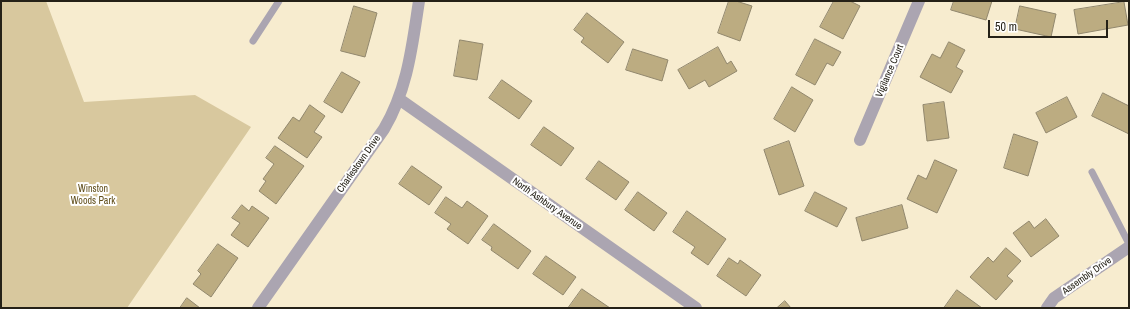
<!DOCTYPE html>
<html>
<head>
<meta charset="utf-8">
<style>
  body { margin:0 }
  #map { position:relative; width:1130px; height:309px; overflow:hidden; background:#f7eccf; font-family:"Archivo Narrow",sans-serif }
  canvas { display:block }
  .frame { position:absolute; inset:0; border:2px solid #252117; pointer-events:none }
  .scale { position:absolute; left:988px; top:20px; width:120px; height:18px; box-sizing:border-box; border:2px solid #252117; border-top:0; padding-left:5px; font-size:12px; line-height:14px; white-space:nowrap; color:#252117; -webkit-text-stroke:3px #fff; paint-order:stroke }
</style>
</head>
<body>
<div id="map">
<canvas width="1130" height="309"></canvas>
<div class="frame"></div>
<div class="scale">50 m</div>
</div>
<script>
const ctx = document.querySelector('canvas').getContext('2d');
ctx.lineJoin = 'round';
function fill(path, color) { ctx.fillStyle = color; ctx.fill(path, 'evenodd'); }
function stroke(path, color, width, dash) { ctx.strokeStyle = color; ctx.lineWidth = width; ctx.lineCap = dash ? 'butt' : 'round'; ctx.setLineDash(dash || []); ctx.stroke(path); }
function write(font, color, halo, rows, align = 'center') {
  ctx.font = font + ' "Archivo Narrow",sans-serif'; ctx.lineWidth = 4; ctx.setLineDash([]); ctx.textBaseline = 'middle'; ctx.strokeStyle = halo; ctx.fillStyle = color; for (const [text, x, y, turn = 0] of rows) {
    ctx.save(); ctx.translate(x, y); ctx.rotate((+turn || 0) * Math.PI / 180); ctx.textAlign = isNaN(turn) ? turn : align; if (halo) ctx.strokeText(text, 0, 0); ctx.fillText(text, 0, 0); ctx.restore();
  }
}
fill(new Path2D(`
  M1 1H46L84 102 195 95 251 127 127 308H1Z`), '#d8c89e');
const building = new Path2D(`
  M729 1H736L752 6 740 41 718 33Z
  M834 1H850L860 6 843 39 820 27Z
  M954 1H992L986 20 951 10Z
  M1124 2 1128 25 1078 34 1074 10Z
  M354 6 377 13 365 57 341 51Z
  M1020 6 1056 14 1051 37 1015 29Z
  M587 13 624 42 608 63 581 42 584 38 574 30Z
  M815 39 841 52 833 66 827 63 815 85 796 75Z
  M460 40 483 44 477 80 454 76Z
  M949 42 965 50 956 67 963 71 951 93 920 77 932 54 940 58Z
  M718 47 727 64 731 61 737 71 709 87 705 80 689 89 678 70Z
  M633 49 668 60 662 81 626 70Z
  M342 72 360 82 342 113 324 102Z
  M502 80 532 101 519 119 489 98Z
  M792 87 813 100 795 132 774 119Z
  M1103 93 1129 106V134L1092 116Z
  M1067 97 1077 117 1046 133 1036 113Z
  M944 102 949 138 927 141 923 105Z
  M310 105 325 116 314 132 322 137 307 158 278 138 293 117 299 121Z
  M544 127 574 148 561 166 531 145Z
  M1014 134 1038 142 1028 176 1004 168Z
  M789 141 804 186 779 195 764 150Z
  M275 146 304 166 276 204 259 191 266 181 263 179 274 164 266 158Z
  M935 160 957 170 937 213 907 199 918 175 926 179Z
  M599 161 629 182 616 200 586 179Z
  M412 166 442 187 429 205 399 184Z
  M638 192 667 213 654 231 625 210Z
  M815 192 847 208 837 227 805 211Z
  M446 197 462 208 467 201 488 216 468 244 447 229 451 224 435 213Z
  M242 205 249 211 252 206 269 218 248 247 231 235 240 223 232 218Z
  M902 205 908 228 862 241 856 218Z
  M687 211 726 239 708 265 691 253 695 247 673 232Z
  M1046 219 1059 236 1031 257 1013 233 1029 221 1034 228Z
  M494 224 531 251 518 269 491 250 492 247 482 240Z
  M218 244 238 258 211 297 193 284 201 274 198 271Z
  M1006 248 1021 261 1007 276 1013 281 996 300 970 277 988 257 993 262Z
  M546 256 576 277 563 295 533 274Z
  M729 258 738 264 740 260 761 275 746 296 717 276Z
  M582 289 610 308H571L569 307Z
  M957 290 982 308H944Z
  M187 298 200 308H180Z
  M785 301 791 308H777Z`);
fill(building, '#bcac81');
stroke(building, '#91876d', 1);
stroke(new Path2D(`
  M253 41 279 1
  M1092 172 1129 244`), '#aba5b1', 7);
stroke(new Path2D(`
  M399 99 696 308
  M860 140 919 1
  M258 308 384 129C408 88 412 46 419 1
  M1047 308 1054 298 1129 247`), '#aba5b1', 12);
write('10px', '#252117', '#fff', [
  ["Vigilance Court",890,71,-67],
  ["Charlestown Drive",359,164,-55],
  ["North Ashbury Avenue",547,204,35],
  ["Assembly Drive",1087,276,-35]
]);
write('10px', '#604e1b', '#fff', [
  ["Winston",93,189],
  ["Woods Park",93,201]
]);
</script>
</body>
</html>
